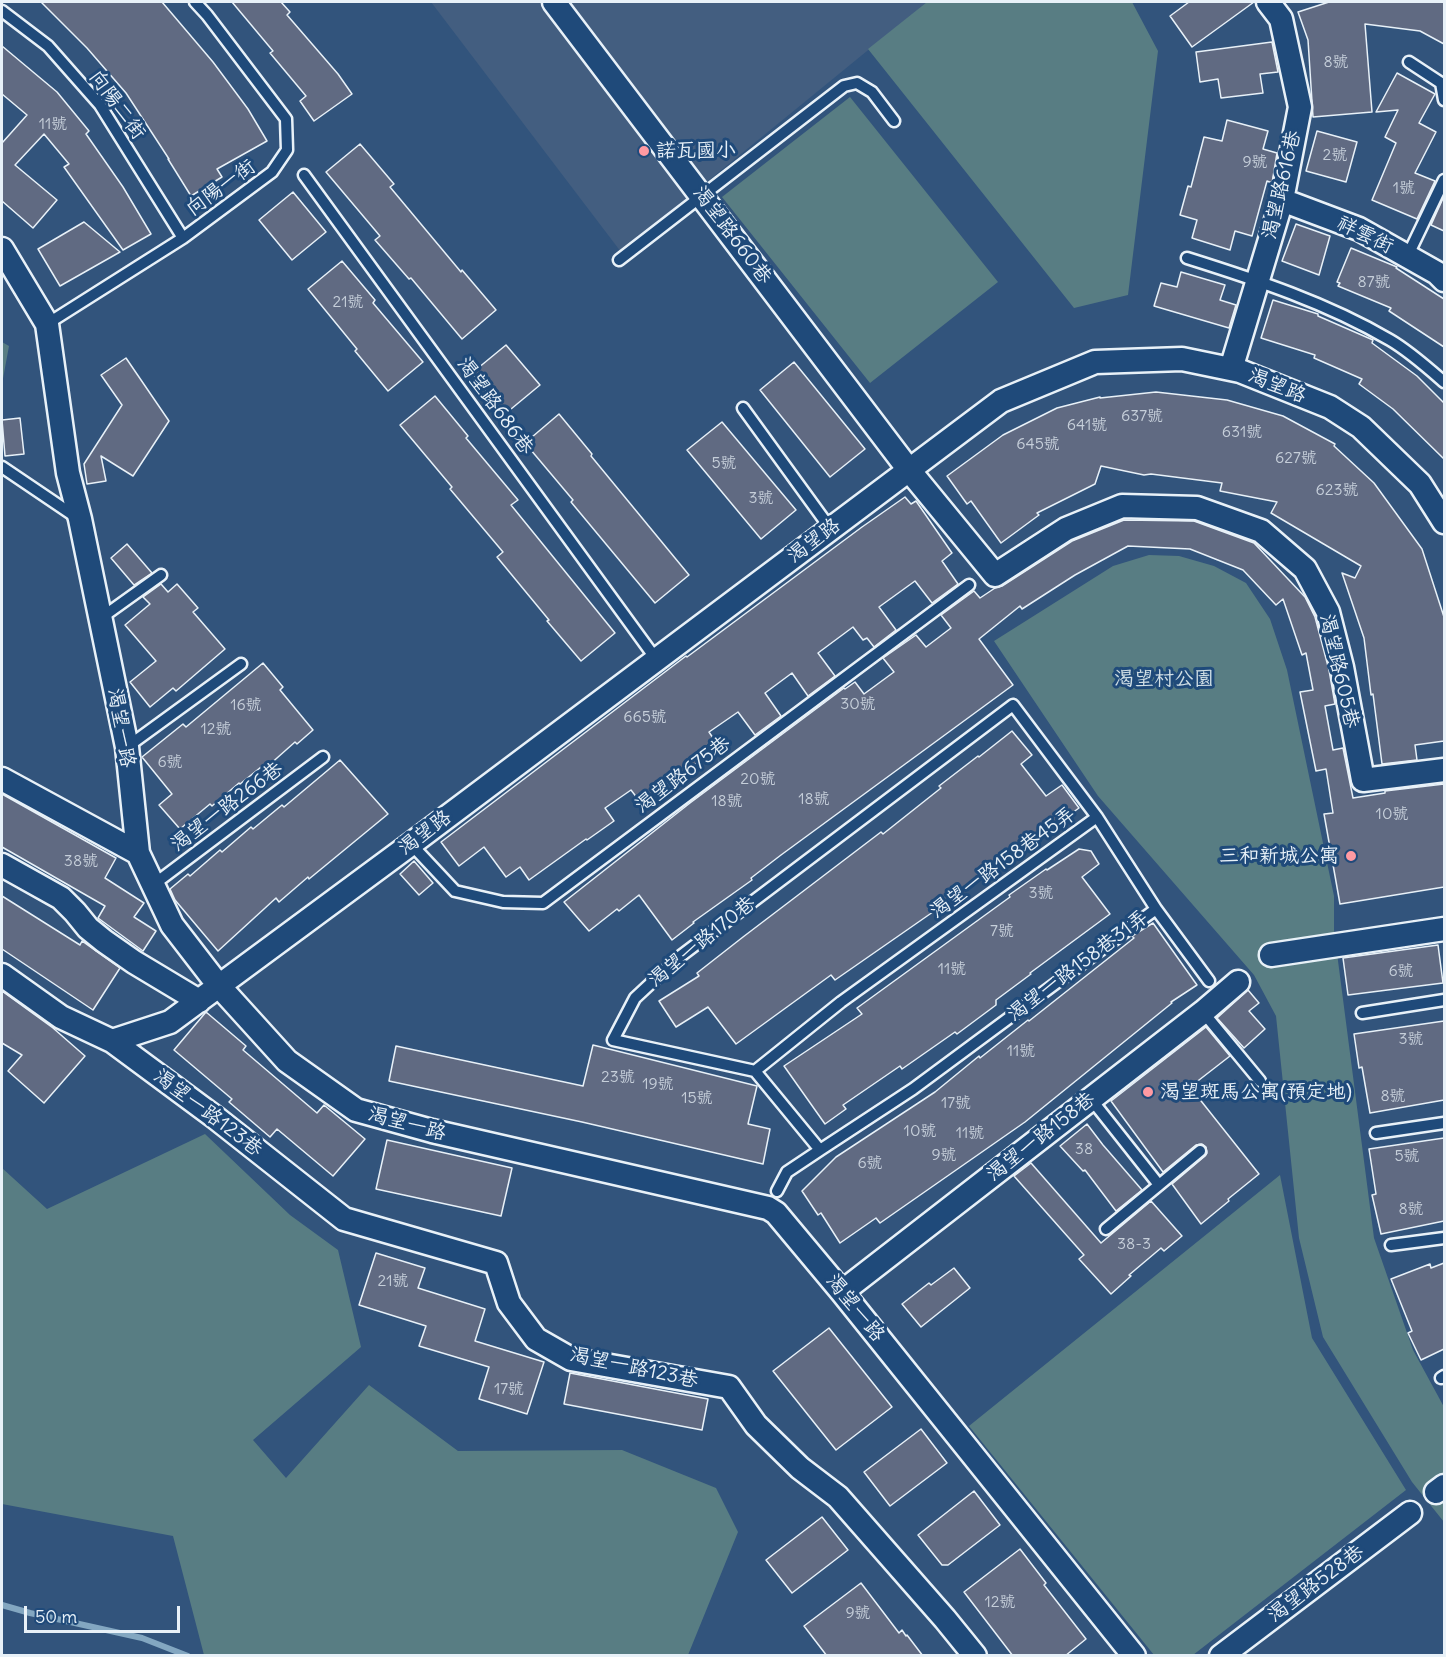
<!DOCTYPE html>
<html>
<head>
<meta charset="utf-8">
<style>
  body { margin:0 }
  #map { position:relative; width:1446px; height:1657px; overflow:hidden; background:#32547c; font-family:Delius,sans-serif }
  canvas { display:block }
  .frame { position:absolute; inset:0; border:3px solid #e8f1f8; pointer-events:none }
  .scale { position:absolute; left:24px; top:1606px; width:156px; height:27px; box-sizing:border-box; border:3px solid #e8f1f8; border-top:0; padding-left:8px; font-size:18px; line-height:21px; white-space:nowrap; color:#e8f1f8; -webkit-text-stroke:4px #1f4a7a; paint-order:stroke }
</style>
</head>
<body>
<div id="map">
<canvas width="1446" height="1657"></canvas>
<div class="frame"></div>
<div class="scale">50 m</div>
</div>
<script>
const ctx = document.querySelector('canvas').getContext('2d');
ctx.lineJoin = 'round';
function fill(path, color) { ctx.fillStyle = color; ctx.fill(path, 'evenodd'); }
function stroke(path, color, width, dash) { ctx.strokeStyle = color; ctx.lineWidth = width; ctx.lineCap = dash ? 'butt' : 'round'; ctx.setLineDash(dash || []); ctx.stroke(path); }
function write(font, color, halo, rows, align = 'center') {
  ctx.font = font + ' Delius,"LXGW WenKai TC",sans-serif'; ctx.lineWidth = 6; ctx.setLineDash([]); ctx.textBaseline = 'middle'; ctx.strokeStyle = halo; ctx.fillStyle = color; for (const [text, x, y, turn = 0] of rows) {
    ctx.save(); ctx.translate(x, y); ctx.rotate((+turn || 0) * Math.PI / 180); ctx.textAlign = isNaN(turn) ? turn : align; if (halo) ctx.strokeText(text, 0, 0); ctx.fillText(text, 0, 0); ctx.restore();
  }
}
fill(new Path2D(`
  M431 2H927L621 252Z`), '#435e80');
fill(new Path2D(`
  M927 2H1132L1158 51 1128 295 1074 308 868 49Z
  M850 97 998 282 870 383 722 197Z
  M2 342 9 346 2 384Z
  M1149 555 1179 556 1214 566 1246 583 1270 619 1287 670 1334 896V930L1374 1238 1413 1350 1444 1407V1522L1412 1482 1323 1337 1299 1238 1276 1016 1254 975 1098 796 994 641 1113 566Z
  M205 1134 290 1215 338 1250 361 1347 253 1440 286 1478 369 1385 458 1451 622 1450 716 1488 738 1532 688 1655H204L173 1536 2 1504V1168L47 1209Z
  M1280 1175 1312 1338 1406 1490 1193 1655H1154L969 1426Z`), '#587d83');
stroke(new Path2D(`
  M2 1605 30 1613 142 1638 188 1656`), '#83a7c1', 6);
const building = new Path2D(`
  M41 2H162L213 62 248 109 267 141 217 169 222 177 191 196 168 159H169L126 93 87 48Z
  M232 2H281L290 12 287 15 338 74 352 94 314 121 300 101 306 96 270 53 273 51Z
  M1189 2H1254L1192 47 1170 16Z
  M1329 2H1444V44L1420 31 1365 24 1372 112 1313 117 1308 40 1298 12Z
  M1272 42 1278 72 1260 74 1263 93 1221 98 1218 79 1200 82 1196 52Z
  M2 46 57 92 89 131 86 134 123 187 151 234 123 250 64 167 69 164 44 134 15 165 57 200 33 228 2 201V143L27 115 2 94Z
  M1397 73 1435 94 1419 123 1436 132 1415 173 1435 181 1417 219 1372 200 1396 143 1385 137 1398 110 1376 112Z
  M1227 120 1268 131 1263 149 1277 153 1272 183 1267 181 1252 236 1235 231 1230 250 1192 238 1197 220 1180 215 1188 186 1191 187 1204 137 1222 141Z
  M1317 131 1357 142 1346 182 1306 171Z
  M360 144 394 184 390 187 461 272 462 270 496 310 462 339 411 278 409 279 375 240 380 236 326 172Z
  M293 192 326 232 292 260 259 220Z
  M1444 196V231L1431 225Z
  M84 222 120 252 60 286 38 249Z
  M1296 224 1330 236 1319 275 1282 261Z
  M1351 248 1397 267 1396 268 1444 299V347L1389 311 1391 308 1338 286 1340 283 1337 282Z
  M342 261 375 300 373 303 423 362 388 391 355 351 357 349 308 289Z
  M1181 272 1225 285 1220 300 1236 305 1229 328 1154 306 1161 283 1177 287Z
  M1273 300 1318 314V316L1373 340 1372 343 1417 376 1444 403V459L1393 409 1359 384 1362 379 1314 358 1315 355 1261 338Z
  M506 345 540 385 505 414 472 373Z
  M126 358 169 421 133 476 101 456 106 481 87 484 84 464 122 405 101 375Z
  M794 362 865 449 830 477 760 390Z
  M1156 392 1227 400 1283 416 1335 444 1334 446 1374 483 1422 549 1444 617V741L1415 745 1417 760 1382 764 1373 694 1371 695 1364 638 1342 573 1355 578 1361 566 1271 513 1277 502 1220 491 1222 483 1151 474 1144 475 1101 466 1095 484 1037 513 1039 515 1001 543 971 501 967 504 947 476 1003 435 1057 408 1100 397V398Z
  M435 396 468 436 466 438 518 500 511 505 615 633 581 661 547 621 549 620 497 557 503 552 450 489 452 487 400 425Z
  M559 414 592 454 591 456 689 575 655 603 571 502 573 500 525 443Z
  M20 418 24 454 5 456 2 420Z
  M722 422 796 510 761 539 687 450Z
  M905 497 911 504 916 501 952 553 942 561 958 584 932 603 915 581 879 607 896 630 874 647 867 638 863 640 853 627 818 653 835 676 808 696 792 673 765 693 781 716 755 735 738 712 709 732 719 747 641 803 631 790 605 808 614 821 587 840 586 839 529 880 520 867 506 877 484 847 459 866 441 842 686 656 687 657 862 527Z
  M1124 520 1194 521 1254 543 1305 597 1315 617 1329 670 1335 704 1325 706 1333 750 1343 748 1353 798 1385 793V791L1444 784V887L1340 904 1324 814 1333 813 1326 769 1316 771 1300 692 1313 690 1306 653 1302 655 1283 599 1276 605 1243 570 1190 549 1128 546 1075 575 1022 609 1020 606 979 639 1013 685 781 855 751 878 752 880 693 922 694 923 672 940 639 895 619 911 617 909 589 931 564 902 690 803 844 688 845 689 855 682 864 694 894 672 883 658 916 635 926 647 951 628 941 615 974 591 980 598 995 588 1002 586 1072 541Z
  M127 544 152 573 134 585 111 558Z
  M161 584 168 592 177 584 198 608 193 612 225 649 176 691 173 688 150 707 130 682 156 661 125 625 150 604 143 597Z
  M263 663 283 687 280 690 313 730 297 744 295 742 268 766 266 763 240 784 239 783 212 806 210 804 180 829 159 805 172 794 142 757 183 724 186 727Z
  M1012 731 1032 755 1021 764 1046 796 1062 785 1079 808 1037 838 1036 836 930 914 835 980 831 975 736 1044 708 1007 676 1027 659 1001 699 976 697 973 743 937 881 832 883 834 941 788 939 786 978 756 979 757Z
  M340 760 388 814 309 879 308 877 279 902 276 898 218 951 175 900 170 889 188 874 190 876 220 850 222 852 251 827 253 829 282 805 284 807Z
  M2 794 116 858 105 878 144 903 134 917 156 931 143 951 98 918 105 906 2 847Z
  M1079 849 1091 851 1099 864 1082 877 1110 914 1030 973 1031 974 996 1000V1005L957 1034 955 1032 902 1069 900 1066 843 1105 846 1109 825 1124 784 1066 862 1014 857 1008 1010 897 1009 895 1046 869 1047 870Z
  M414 861 433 883 419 895 400 874Z
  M2 896 80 945 82 941 120 968 93 1010 2 949Z
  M1153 923 1197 985 1171 1002 1172 1003 1025 1122 880 1223 876 1218 840 1243 821 1213 818 1215 802 1191 836 1157 935 1092 979 1056 980 1058 1028 1020 1029 1021 1134 938 1132 936Z
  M1438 945 1443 983 1348 995 1343 958Z
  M1248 990 1259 1003 1249 1011 1265 1029 1244 1048 1217 1018Z
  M2 991 53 1028 85 1056 44 1103 8 1071 22 1055 2 1043Z
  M206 1012 246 1046 243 1050 317 1113 324 1105 365 1139 333 1176 277 1129 270 1137 229 1102 232 1099 174 1050Z
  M1444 1021V1100L1370 1113 1362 1067 1359 1068 1354 1034Z
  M1206 1027 1230 1056 1190 1087 1259 1174 1228 1199 1229 1201 1201 1224 1172 1184 1205 1156 1207 1153 1206 1147 1202 1144 1196 1145 1163 1172 1111 1101Z
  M593 1045 757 1086 748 1124 770 1129 763 1164 582 1122 389 1081 396 1046 583 1086Z
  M1087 1124 1103 1145 1142 1190 1116 1211 1085 1170 1083 1171 1060 1146Z
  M1444 1138V1221L1381 1234 1372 1195 1376 1194 1369 1149Z
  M387 1140 512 1168 501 1216 376 1189Z
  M1031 1163 1101 1243 1151 1201 1182 1236 1164 1251 1161 1248 1129 1275 1131 1276 1111 1294 1079 1259 1084 1255 1014 1176Z
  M376 1253 425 1268 418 1288 485 1309 475 1341 544 1362 527 1414 479 1399 489 1367 419 1346 426 1326 359 1305Z
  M1444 1263V1349L1421 1360 1408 1333 1412 1331 1391 1279 1430 1264 1431 1268Z
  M954 1268 970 1288 921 1327 902 1304 929 1283 931 1285Z
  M829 1328 892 1407 836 1450 773 1371Z
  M570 1373 708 1399 702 1430 564 1404Z
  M921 1429 947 1463 890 1506 864 1472Z
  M974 1491 1000 1525 948 1565H942L918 1535Z
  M822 1517 848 1550 792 1593 766 1560Z
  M1020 1549 1046 1583 1044 1585 1086 1639 1065 1656H1013L964 1592Z
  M861 1583 899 1633 902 1630 906 1636 907 1635 923 1656H827L804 1626Z`);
fill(building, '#606a82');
stroke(building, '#e8f1f8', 1.5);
const service = new Path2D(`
  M2 11 48 46 100 105 183 238
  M1409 62 1441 83 1444 100
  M304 175 656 659
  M1407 257 1444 180
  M1187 258C1257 280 1327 303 1390 340 1409 351 1428 368 1444 382
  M619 260 844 86 857 83 872 92 894 121
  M47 324 183 238 272 172 287 150 286 119 207 15 195 2
  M743 408 830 528
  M2 467 76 517
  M101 618 161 575
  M127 747 241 664
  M411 844 455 891 503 902 543 903 969 585
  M153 885 323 757
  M1203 1012 1260 1081
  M1362 1013 1444 1000
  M755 1071 841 1002 1097 817 1156 909
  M1091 1099 1159 1185
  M1376 1133 1444 1123
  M820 1150 913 1089 1156 909 1209 981
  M777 1191 787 1172 820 1150 755 1071 613 1040 635 998 678 958 1013 705 1097 817
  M1106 1229 1200 1151
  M1391 1245 1444 1238
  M1441 1378 1444 1376`);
const minor = new Path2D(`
  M554 2 909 470 995 575 1066 529 1122 506 1197 508 1261 531 1305 569 1328 612 1342 667 1363 780 1444 770
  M1282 200 1359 229 1437 273 1444 280
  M2 249 47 324 68 473 80 519 127 747 138 853 172 925 219 986 287 1061 356 1110 432 1131 768 1208 776 1213 842 1292 1134 1656
  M1231 369 1282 200 1300 107 1281 19 1268 2
  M2 779 138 853
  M2 865 61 898 75 912 88 928 104 941 134 962 199 1001
  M1271 955 1444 929
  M2 975 61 1017 112 1041 170 1022 411 844 1001 401 1095 362 1182 359 1240 371 1330 407 1361 427 1420 484 1444 522
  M112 1041 216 1118 344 1219 496 1263 509 1303 536 1339 571 1359 729 1387 756 1425 800 1468 838 1497 945 1619 975 1656
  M842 1292 1203 1012 1238 982
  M1436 1492 1444 1486
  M1221 1656 1410 1513`);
stroke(service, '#e8f1f8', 15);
stroke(minor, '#e8f1f8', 27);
stroke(service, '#1f4a7a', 10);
stroke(minor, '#1f4a7a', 22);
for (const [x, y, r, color] of [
  [644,151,6,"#ff9aa2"],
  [1351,856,6,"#ff9aa2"],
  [1148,1092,6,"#ff9aa2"]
]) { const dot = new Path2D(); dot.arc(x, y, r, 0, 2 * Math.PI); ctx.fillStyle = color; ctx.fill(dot); stroke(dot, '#1f4a7a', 2); }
write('16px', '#c6cfda', null, [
  ["8號",1336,62],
  ["11號",53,124],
  ["2號",1335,155],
  ["9號",1255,162],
  ["1號",1404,188],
  ["87號",1374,282],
  ["21號",348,302],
  ["637號",1142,416],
  ["641號",1087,425],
  ["631號",1242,432],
  ["645號",1038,444],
  ["627號",1296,458],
  ["5號",724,463],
  ["623號",1337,490],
  ["3號",761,498],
  ["30號",858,704],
  ["16號",246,705],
  ["665號",645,717],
  ["12號",216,729],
  ["6號",170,762],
  ["20號",758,779],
  ["18號",814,799],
  ["18號",727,801],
  ["10號",1392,814],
  ["38號",81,861],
  ["3號",1041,893],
  ["7號",1002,931],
  ["11號",952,969],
  ["6號",1401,971],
  ["3號",1411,1039],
  ["11號",1021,1051],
  ["23號",618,1077],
  ["19號",658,1084],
  ["8號",1393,1096],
  ["15號",697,1098],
  ["17號",956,1103],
  ["10號",920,1131],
  ["11號",970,1133],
  ["38",1084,1149],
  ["9號",944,1155],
  ["5號",1407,1156],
  ["6號",870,1163],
  ["8號",1411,1209],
  ["38-3",1134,1244],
  ["21號",393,1281],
  ["17號",509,1389],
  ["12號",1000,1602],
  ["9號",858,1613]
]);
write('20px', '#e8f1f8', '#1f4a7a', [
  ["向陽二街",117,105,54],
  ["渴望路616巷",1282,185,-77],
  ["向陽一街",221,188,-36],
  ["渴望路660巷",732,235,53],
  ["祥雲街",1365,235,26],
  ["渴望路",1277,386,22],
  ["渴望路686巷",495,406,54],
  ["渴望路",814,541,-37],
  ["渴望路605巷",1339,671,77],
  ["渴望一路",121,728,80],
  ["渴望路675巷",683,775,-37],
  ["渴望一路266巷",227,807,-37],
  ["渴望路",425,833,-37],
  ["渴望一路158巷45弄",1003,863,-36],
  ["渴望一路170巷",702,942,-39],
  ["渴望一路158巷31弄",1078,966,-37],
  ["渴望一路123巷",208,1113,37],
  ["渴望一路",407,1124,15],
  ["渴望一路158巷",1041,1137,-38],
  ["渴望一路",855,1308,51],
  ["渴望一路123巷",634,1368,12],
  ["渴望路528巷",1316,1584,-37]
]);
write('20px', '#e8f1f8', '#1f4a7a', [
  ["諾瓦國小",656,151],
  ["三和新城公寓",1339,856,"right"],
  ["渴望斑馬公寓(預定地)",1160,1092]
], 'left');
write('20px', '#d2e0e6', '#1f4a7a', [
  ["渴望村公園",1164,679]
]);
</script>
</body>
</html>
